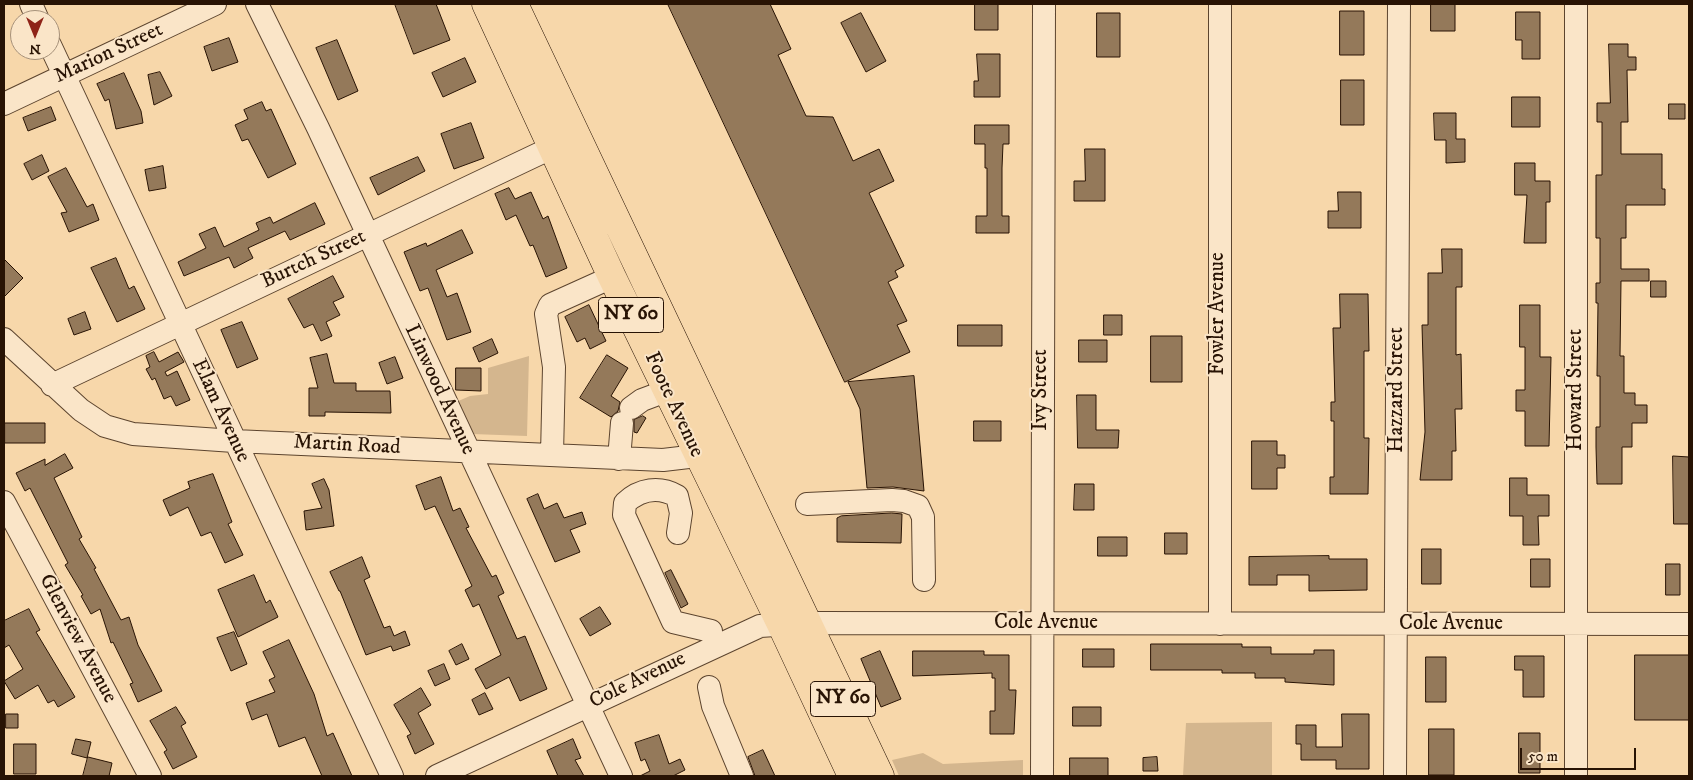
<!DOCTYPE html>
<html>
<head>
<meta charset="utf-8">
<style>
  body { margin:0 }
  #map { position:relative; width:1693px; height:780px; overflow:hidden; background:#f7d7aa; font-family:"IM FELL DW Pica",serif }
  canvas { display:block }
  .frame { position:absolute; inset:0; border:5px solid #281304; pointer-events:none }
  .north { position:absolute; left:10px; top:10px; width:50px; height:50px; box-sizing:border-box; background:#fae5c8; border:1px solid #a6917a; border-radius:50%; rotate:180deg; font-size:14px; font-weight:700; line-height:20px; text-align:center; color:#281304 }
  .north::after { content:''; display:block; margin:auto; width:18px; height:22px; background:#8f2418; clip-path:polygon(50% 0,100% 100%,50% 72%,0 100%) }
  .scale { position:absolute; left:1520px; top:748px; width:116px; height:22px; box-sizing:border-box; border:2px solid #281304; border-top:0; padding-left:6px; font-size:15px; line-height:18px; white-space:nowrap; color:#281304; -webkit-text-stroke:4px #fae5c8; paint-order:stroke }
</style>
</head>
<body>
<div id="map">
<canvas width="1693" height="780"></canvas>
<div class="frame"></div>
<div class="north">N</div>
<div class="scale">50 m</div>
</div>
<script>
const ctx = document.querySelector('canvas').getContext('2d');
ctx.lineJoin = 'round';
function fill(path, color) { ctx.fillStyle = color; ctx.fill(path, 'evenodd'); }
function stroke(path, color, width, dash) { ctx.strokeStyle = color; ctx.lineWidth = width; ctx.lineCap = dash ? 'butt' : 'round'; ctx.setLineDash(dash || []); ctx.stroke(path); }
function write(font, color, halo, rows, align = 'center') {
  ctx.font = font + ' "IM FELL DW Pica",serif'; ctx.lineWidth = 4; ctx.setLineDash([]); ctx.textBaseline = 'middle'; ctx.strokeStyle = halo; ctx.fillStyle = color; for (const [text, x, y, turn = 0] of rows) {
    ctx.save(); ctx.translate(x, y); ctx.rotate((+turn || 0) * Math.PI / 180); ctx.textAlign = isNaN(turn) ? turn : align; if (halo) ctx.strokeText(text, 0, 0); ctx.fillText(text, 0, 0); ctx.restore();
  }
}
fill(new Path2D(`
  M529 356 527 436 472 434 456 402 470 396 488 394V368Z
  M1272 722V776H1183L1186 723Z
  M923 753 943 764 1023 760V776H899L892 760Z`), '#d4b68e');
const building = new Path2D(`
  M395 4H436L450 40 414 54Z
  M668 4H770L791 49 778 55 806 116 833 117 853 161 879 149 894 181 869 193 904 266 895 271 898 277 888 282 907 321 897 325 910 352 845 382Z
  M975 4H998V30H975Z
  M1431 4H1455V31H1431Z
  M1340 11H1364V55H1340Z
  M1516 12H1540V59H1522V40H1516Z
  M861 13 886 61 866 72 841 23Z
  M1097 13H1120V57H1097Z
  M229 38 238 62 212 71 204 47Z
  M337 40 358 91 338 100 316 48Z
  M1609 44H1628V57H1636V70H1627L1628 122H1621V154H1662V189H1665V205H1626V238H1621V269H1649V281H1621L1620 356H1624V393H1635V405H1647V423H1632V447H1622V484H1597L1596 447V427H1600V376H1597L1598 303H1596V283H1600V238H1596V175H1602V122H1597V103H1610Z
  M977 54H1000V97H974V81H978Z
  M465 58 476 82 443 97 432 73Z
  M160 72 172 96 154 105 148 75Z
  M124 73 141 111 143 123 116 129 109 99 105 101 97 84Z
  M1341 80H1364V125H1341Z
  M1512 97H1540V127H1512Z
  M262 102 266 111 271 109 296 164 268 178 248 139 242 141 235 125 248 119 244 110Z
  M1669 104H1685V119H1669Z
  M51 107 56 120 28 131 23 118Z
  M1434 113H1456V139H1465V162L1446 163V140H1435Z
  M471 123 484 158 454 169 441 134Z
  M975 125H1009V144H1003L1002 168V216H1009V233H976V216H987V168H985V144H975Z
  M1085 149H1105V201H1074V181H1085Z
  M42 155 49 171 32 180 24 164Z
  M418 157 425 171 378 195 370 178Z
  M1515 163H1535V181H1550V202H1546V243H1524L1527 195H1515Z
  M163 166 166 188 149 191 145 170Z
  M66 168 87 207 93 204 99 220 69 232 61 213 67 212 48 177Z
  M509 188 515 199 531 192 543 219 548 216 567 268 546 277 533 245 530 246 516 215 506 220 495 194Z
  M1338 192H1361V228H1328V211H1338Z
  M315 203 325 224 290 240 285 231 248 248 253 258 234 268 229 257 184 276 178 262 206 248 199 234 215 227 224 247 259 230 256 223 270 217 273 223Z
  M462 230 473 253 436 270 447 297 457 293 471 332 447 340 428 288 420 291 404 252 426 243 427 246Z
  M1442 249H1462V287H1456V355L1461 354 1462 409H1455L1456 451H1452V480H1420L1425 432 1422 325H1428V273H1442Z
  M116 258 129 289 134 286 145 309 117 322 91 268Z
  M4 259 23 278 4 297Z
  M333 276 344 297 333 302 340 315 326 322 332 336 321 341 313 324 304 328 288 299Z
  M1651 281H1666V297H1651Z
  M1340 294H1368L1369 351H1364V438H1369L1368 494H1330V477H1334V421H1331V402H1335L1333 328H1340Z
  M589 305 606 341 590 349 585 338 577 342 565 317Z
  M1520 305H1540V357H1551L1549 446H1525V411H1516V390H1525V347H1520Z
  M85 312 91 329 74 335 68 319Z
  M1104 315H1122V335H1104Z
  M242 322 258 359 237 368 221 330Z
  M958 325H1002V346H958Z
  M1151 336H1182V382H1151Z
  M492 339 498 353 479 362 473 348Z
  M1079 340H1107V362H1079Z
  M154 352 159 362 178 352 184 362 165 372 167 376 177 371 190 400 176 406 171 396 164 399 155 378 152 380 146 369 150 367 146 356Z
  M327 354 334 383H356V391H390L391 413 325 412V416H309V388H318L310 358Z
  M607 355 628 368 611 396 620 402 618 411 611 417 580 398Z
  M395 357 403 378 387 384 379 363Z
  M456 368H481V391L456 390Z
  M914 376 924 491 893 487 867 488 860 409 848 382Z
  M1077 395H1096V430H1119L1118 448H1078Z
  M643 416 646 418 637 433 634 432V420Z
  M974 421H1001V441H974Z
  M5 423H45V443H5Z
  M1252 441H1277V455H1285V468H1277V489H1252Z
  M65 454 73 468 54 478 82 537 79 539 96 568 94 569 121 620 129 617 138 645 162 691 138 702 130 684 133 683 113 642 111 643 100 609 91 614 81 596 83 595 65 565 68 563 30 488 25 491 16 473 45 459V465Z
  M1673 456 1689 457V524H1674Z
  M213 474 232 522 228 524 243 555 225 563 211 532 201 536 188 507 170 516 163 500 190 488 188 482Z
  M441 477 453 511 460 508 469 527 466 528 492 577 496 575 504 593 498 596 517 639 525 636 547 689 520 701 509 677 486 689 475 669 501 655 479 604 473 607 465 590 472 586 435 506 425 510 416 486Z
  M1510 478H1527V495H1549V516H1538L1539 545H1523V516H1510Z
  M324 479 329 490 334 526 306 530 304 511 322 508 312 484Z
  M1075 484H1094V510H1074Z
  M538 494 544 509 557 503 564 518 582 512 586 524 570 530 580 552 555 562 527 499Z
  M892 513 902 514 901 543 837 542V518L841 516Z
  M1165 533H1187V554H1165Z
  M1098 537H1127V556H1098Z
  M1422 549H1441V584H1422Z
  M1329 556V559H1367V590L1309 591V575H1277V585H1249V557Z
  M362 557 370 577 364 580 384 628 390 626 394 636 405 631 410 645 393 651 391 646 366 655 340 591H339L330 572Z
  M1531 559H1550V587H1531Z
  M1666 564H1680V595H1666Z
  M671 570 688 604 681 608 665 573Z
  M254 575 266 603 270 600 278 617 238 637 218 590Z
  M600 607 611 624 590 636 580 619Z
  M29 609 40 630 36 632 75 697 58 707 54 700 48 703 38 685 15 699 4 681 23 669 9 645 4 648V621Z
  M234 632 247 664 231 671 217 638Z
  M289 640 314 694 327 736 333 733 352 776H322L305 737 279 747 267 714 252 720 246 703 275 692 269 680 275 677 263 652Z
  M462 644 469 659 456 665 449 651Z
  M1151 644H1242V647H1271V654H1314V650H1334V685L1285 682V678H1255V673H1222V670H1151Z
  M1083 649H1114V667H1083Z
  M880 651 901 699 881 707 861 659Z
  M913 651H984V655H1009V690H1016L1014 734H990V711H995V678H992V673L913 676Z
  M1635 655H1689V720H1635Z
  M1515 656H1544V697H1523V670H1515Z
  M1426 657H1446V702H1426Z
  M444 664 450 679 435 686 428 671Z
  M421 688 431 705 418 713 434 744 415 754 407 736 411 734 394 705Z
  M485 693 493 709 479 715 472 700Z
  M176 707 186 723 181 726 197 757 173 769 164 752 167 750 150 721Z
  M1073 707H1101V726H1073Z
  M6 714H18V728H6Z
  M1342 714H1369V769H1336V760H1301V744H1296V725H1316V747H1342Z
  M1429 729H1454V775H1429Z
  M1519 733H1540V773H1519Z
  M659 735 669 764 680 759 685 770 673 776H640L650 771 645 759 641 761 635 743Z
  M76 739 91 742 87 758 72 754Z
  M573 739 581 758 575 760 584 776H558L547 751Z
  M14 744H36V774H14Z
  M763 750 775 776H755L748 757Z
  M88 757 112 763 109 776H83Z
  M1157 757 1158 771H1143V758Z
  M1070 758H1108V776H1070Z`);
fill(building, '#94795a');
stroke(building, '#281304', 1);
const minor = new Path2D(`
  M31 4 38 20
  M257 4 318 128 621 776
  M1220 4V624
  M1576 4V776
  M50 45 392 776
  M4 104 215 4
  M4 339 81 410 105 426 133 434 234 441 663 460 697 456 714 451
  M52 385 568 140
  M631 408 642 400 666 391
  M552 455 554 367 546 314 550 305 612 277
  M619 459 622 423
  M4 502 150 776
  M807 504 892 500 904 501 918 506 923 517 924 580
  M678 533 681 513 677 496C659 486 640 489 625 503L624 515 673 622 711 631
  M709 687 713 706 742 776
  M437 776 760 626 806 623 1689 624
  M1042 776 1044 4
  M1395 776 1399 4`);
const highway = new Path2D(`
  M486 4 612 277 781 624 852 776
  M514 4 880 776`);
stroke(minor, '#5c442e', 24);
stroke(highway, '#281304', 29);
stroke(minor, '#fae5c8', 22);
stroke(highway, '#f7d7aa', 28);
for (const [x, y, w] of [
  [631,315,65],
  [843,699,65]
]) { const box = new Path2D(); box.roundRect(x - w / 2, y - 17.5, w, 35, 4); ctx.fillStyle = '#fae5c8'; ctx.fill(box); stroke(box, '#281304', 1); }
write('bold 20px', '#281304', null, [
  ["NY 60",631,315],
  ["NY 60",843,699]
]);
write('21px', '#281304', '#fae5c8', [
  ["Marion Street",109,54,-25],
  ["Burtch Street",314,260,-25],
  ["Fowler Avenue",1219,314,-90],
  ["Linwood Avenue",439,390,65],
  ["Ivy Street",1042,390,-90],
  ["Hazzard Street",1398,390,-90],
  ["Howard Street",1577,390,-90],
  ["Foote Avenue",673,405,65],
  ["Elam Avenue",220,411,65],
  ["Martin Road",347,446,3],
  ["Cole Avenue",1046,624],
  ["Cole Avenue",1451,625],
  ["Glenview Avenue",77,639,62],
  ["Cole Avenue",638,681,-26]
]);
</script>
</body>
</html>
